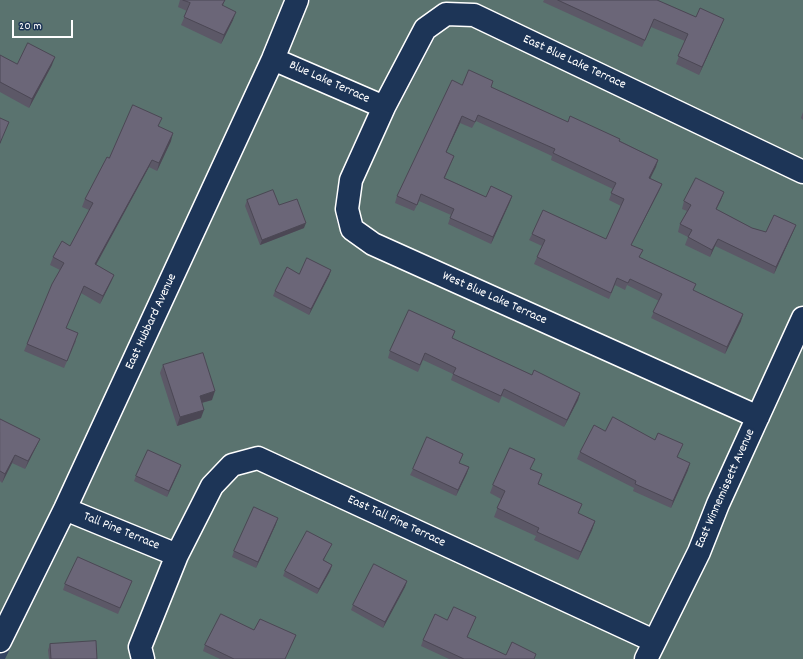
<!DOCTYPE html>
<html>
<head>
<meta charset="utf-8">
<style>
  body { margin:0 }
  #map { position:relative; width:803px; height:659px; overflow:hidden; background:#344461; font-family:Dekko,sans-serif }
  canvas { display:block }
  .scale { position:absolute; left:12px; top:20px; width:61px; height:18px; box-sizing:border-box; border:2px solid #fff; border-top:0; padding-left:5px; font-size:12px; line-height:14px; white-space:nowrap; color:#fff; -webkit-text-stroke:3px #1d3557; paint-order:stroke }
</style>
</head>
<body>
<div id="map">
<canvas width="803" height="659"></canvas>
<div class="scale">20 m</div>
</div>
<script>
const ctx = document.querySelector('canvas').getContext('2d');
ctx.lineJoin = 'round';
function fill(path, color) { ctx.fillStyle = color; ctx.fill(path, 'evenodd'); }
function stroke(path, color, width, dash) { ctx.strokeStyle = color; ctx.lineWidth = width; ctx.lineCap = dash ? 'butt' : 'round'; ctx.setLineDash(dash || []); ctx.stroke(path); }
function write(font, color, halo, rows, align = 'center') {
  ctx.font = font + ' Dekko,sans-serif'; ctx.lineWidth = 4; ctx.setLineDash([]); ctx.textBaseline = 'middle'; ctx.strokeStyle = halo; ctx.fillStyle = color; for (const [text, x, y, turn = 0] of rows) {
    ctx.save(); ctx.translate(x, y); ctx.rotate((+turn || 0) * Math.PI / 180); ctx.textAlign = isNaN(turn) ? turn : align; if (halo) ctx.strokeText(text, 0, 0); ctx.fillText(text, 0, 0); ctx.restore();
  }
}
fill(new Path2D(`
  M0 0H284L263 54 55 504 0 614Z
  M310 0H803V160L445 3 439 5 415 24 378 93 288 54Z
  M451 25 472 26 803 183V659H154L152 649 188 560 222 492 239 475 258 469 661 656 669 637 262 448C210 444 191 503 171 541L81 504 280 73 369 112C355 143 323 197 341 231 346 241 360 247 369 254L765 431 773 412 378 235 362 223 359 209 362 184 395 113 435 37Z
  M72 523 162 560 129 642 131 659H5Z`), '#5a736f');
const minor = new Path2D(`
  M273 59 384 107
  M758 417 373 244 352 229 347 209 351 180 384 107 425 29 446 14 474 15 803 172
  M65 509 177 555
  M0 641 65 509 273 59 297 0
  M143 659 140 647 177 555 212 486 232 465 258 458 654 641
  M646 659 699 552 718 504 803 318`);
stroke(minor, '#fff', 25);
stroke(minor, '#1d3557', 22);
fill(new Path2D(`
  M180 0H225L223 6 233 20 221 44 181 25 187 11 178 7Z
  M544 0H657L696 17 721 26 699 75 676 64 685 41 651 27 642 47 543 2Z
  M0 55 17 64 52 65 29 108 0 92Z
  M462 85 491 87 568 122 620 141 658 160 650 178 662 184 659 191 631 245 640 258 741 321 725 354 651 318 659 301 627 285 625 290 615 285 609 299 534 264 542 246 529 240 532 234 606 239 621 206 609 200 613 189 551 160 552 156 476 121 472 128 460 123 446 153 454 156 445 178 486 197 512 196 491 244 448 224 451 215 419 201 414 211 395 203 397 196Z
  M803 112V120L801 118Z
  M159 127 171 141 157 171 149 167 96 265 114 275 111 282 100 304 81 293 66 328 76 341 64 368 24 351 27 344 60 270 50 265 53 257 70 246 89 210 82 207 85 199 109 158Z
  M247 200 279 205 304 228 260 245 245 206Z
  M721 200 716 209 752 228 766 232 796 225 793 232 774 274 715 246 710 257 685 245 688 237 678 232 680 224 687 211 682 209 684 201Z
  M331 270 329 276 309 315 273 296 275 291 299 274Z
  M452 338 532 375 580 393 578 400 564 427 502 396 499 403 451 380 453 374 423 360 418 372 388 358 390 351Z
  M163 365 212 400 202 403 201 418 177 426 160 373Z
  M0 419 40 439 25 469 12 463 2 483 0 481Z
  M605 431 678 457 688 470 671 508 633 491 634 488 577 459 580 452Z
  M460 463 467 473 456 496 410 475 413 469Z
  M181 465 167 497 134 481 136 476Z
  M531 469 538 484 578 514 595 521 592 530 578 560 534 540 536 536 494 517 501 499 490 493 493 485Z
  M276 524 256 568 232 557 234 551Z
  M332 544 329 549 324 560 332 565 330 571 317 594 283 576 285 571Z
  M132 581 118 614 63 590 65 584Z
  M407 581 405 587 383 628 351 610 353 605Z
  M476 617 467 637 506 655 534 659H449L421 646 423 640 447 620Z
  M254 630 296 635 285 659H220L203 651 205 645Z
  M50 644 97 659H49L48 650Z`), '#5c5867');
fill(new Path2D(`
  M236 12 233 20 221 44 224 35Z
  M724 19 721 26 699 75 702 67Z
  M55 57 52 65 29 108 32 99Z
  M462 116 460 123 443 159 446 152Z
  M173 133 171 141 157 171 159 163Z
  M152 160 149 167 92 272 95 264Z
  M658 160 656 167 647 185 649 178Z
  M662 184 659 191 628 251 631 245Z
  M724 192 721 200 713 216 716 209Z
  M512 196 510 202 491 244 493 237Z
  M306 223 304 228 260 245 262 240Z
  M796 225 793 232 774 274 776 267Z
  M718 239 715 246 710 257 712 250Z
  M331 270 329 276 309 315 311 309Z
  M114 275 111 282 100 304 103 296Z
  M743 314 741 321 725 354 727 347Z
  M215 391 212 400 197 404 200 396Z
  M580 393 578 400 564 427 567 420Z
  M204 410 201 418 177 426 180 417Z
  M40 439 25 469 28 461Z
  M15 455 12 463 2 483 5 474Z
  M690 463 688 470 671 508 673 501Z
  M181 465 179 471 167 497 169 491Z
  M469 467 467 473 456 496 458 490Z
  M278 518 276 524 256 568 258 562Z
  M595 521 592 530 578 560 581 552Z
  M332 565 330 571 317 594 319 589Z
  M407 581 405 587 383 628 385 622Z`), '#4b4754');
const building = new Path2D(`
  M183 0H225L222 5 236 12 224 35 184 17 190 3Z
  M558 0H657L696 17 700 8 724 19 702 67 678 56 688 34 654 19 645 40Z
  M28 43 55 57 32 99 0 82V55L17 64Z
  M469 70 493 81 491 87 568 122 570 116 620 139 619 141 658 160 649 178 662 184 631 245 643 250 639 257 696 284 693 290 743 314 727 347 653 312 662 294 630 279 628 283 617 278 611 293 537 257 545 240 532 234 543 210 606 239 624 199 611 193 616 183 553 153 555 149 478 115 475 122 462 116 446 152 454 156 444 178 486 197 491 186 512 196 493 237 450 218 454 209 421 194 417 205 397 196 452 80 462 85Z
  M133 105 162 118 158 126 173 133 159 163 152 160 95 264 114 275 103 296 84 286 66 328 78 333 67 361 27 344 52 284 64 263 53 257 62 241 70 246 93 203 85 199 107 157 109 158Z
  M0 118 9 122 0 143Z
  M696 178 724 192 716 209 752 228 766 232 774 215 796 225 776 267 718 239 712 250 688 237 692 230 680 224 691 205 684 201Z
  M273 190 279 205 297 199 306 223 262 240 247 200Z
  M307 258 331 270 311 309 275 291 287 267 299 274Z
  M409 310 455 331 452 338 532 375 534 370 580 393 567 420 504 389 501 396 453 374 456 368 425 353 420 365 390 351Z
  M203 353 215 391 200 396 204 410 180 417 163 365Z
  M613 417 655 440 658 433 683 444 677 457 690 463 673 501 635 484 636 481 580 452 594 425 605 431Z
  M0 419 40 439 28 461 15 455 5 474 0 471Z
  M427 437 463 454 459 463 469 467 458 490 413 469Z
  M510 448 535 459 530 469 542 474 538 484 582 504 578 513 595 521 581 552 537 532 539 528 497 508 505 491 493 485Z
  M148 450 181 465 169 491 136 476Z
  M254 507 278 518 258 562 234 551Z
  M307 531 332 544 323 560 332 565 319 589 285 571Z
  M78 557 132 581 120 608 65 584Z
  M374 564 407 581 385 622 353 605Z
  M454 607 476 617 467 637 506 655 512 642 536 654 534 659H464L423 640 435 614 447 620Z
  M221 614 254 630 260 619 296 635 285 659H234L205 645Z
  M96 641 97 659H51L50 644Z`);
fill(building, '#6b6678');
stroke(building, '#4b4754', 1);
write('13px', '#fff', '#1d3557', [
  ["East Blue Lake Terrace",574,63,25],
  ["Blue Lake Terrace",329,83,24],
  ["West Blue Lake Terrace",494,299,24],
  ["East Hubbard Avenue",152,322,-65],
  ["East Winnemissett Avenue",726,489,-66],
  ["East Tall Pine Terrace",396,522,25],
  ["Tall Pine Terrace",121,532,22]
]);
</script>
</body>
</html>
